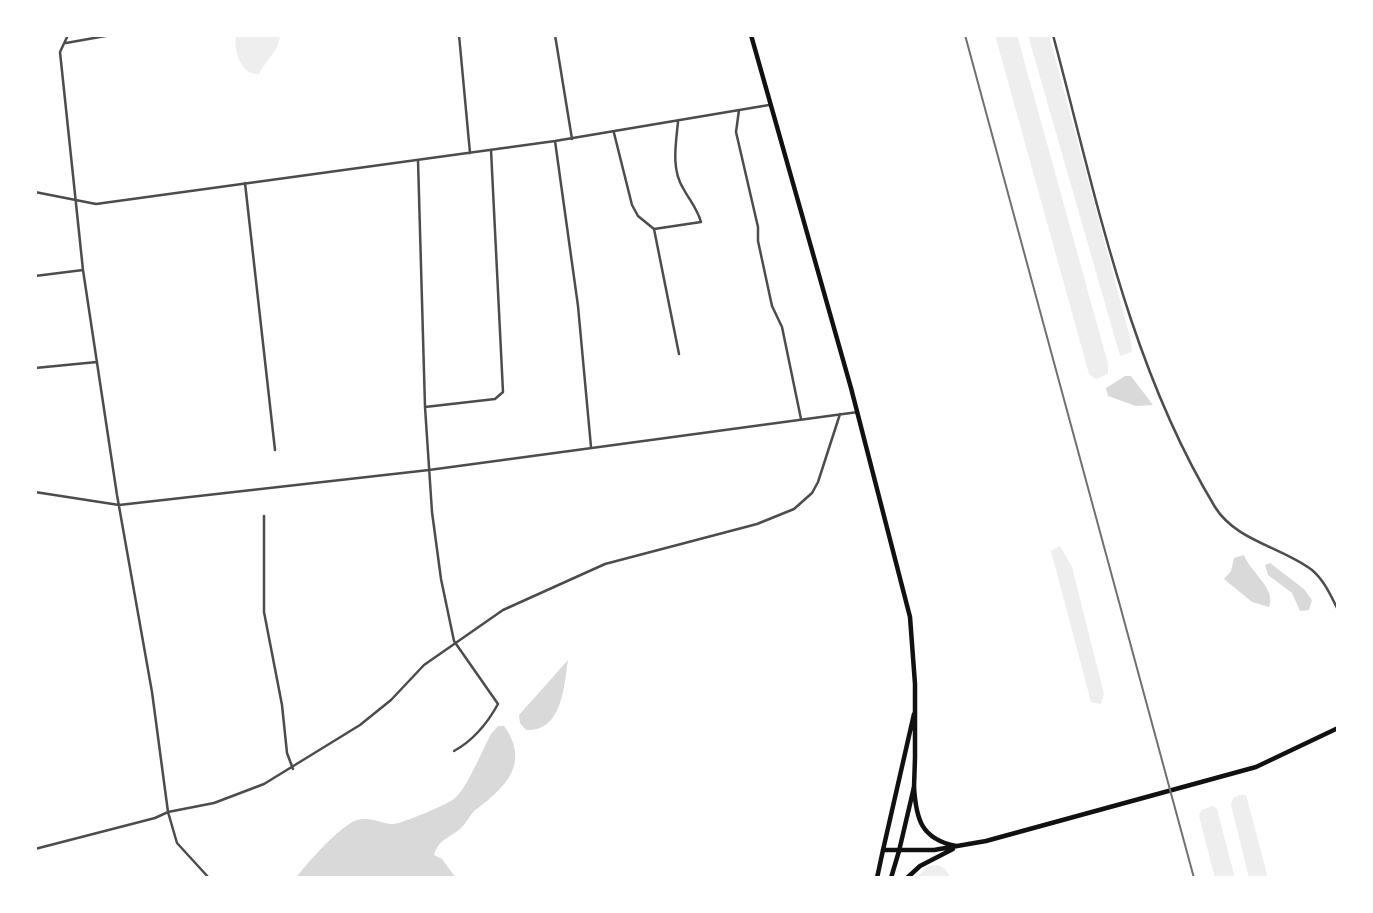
<!DOCTYPE html>
<html>
<head>
<meta charset="utf-8">
<style>
  body { margin:0 }
  #map { position:relative; width:1373px; height:913px; overflow:hidden; background:#fff; font-family:Arial,sans-serif }
  canvas { display:block }
  .frame { position:absolute; inset:0; border:37px solid #fff; pointer-events:none }
</style>
</head>
<body>
<div id="map">
<canvas width="1373" height="913"></canvas>
<div class="frame"></div>
</div>
<script>
const ctx = document.querySelector('canvas').getContext('2d');
ctx.lineJoin = 'round';
function fill(path, color) { ctx.fillStyle = color; ctx.fill(path, 'evenodd'); }
function stroke(path, color, width, dash) { ctx.strokeStyle = color; ctx.lineWidth = width; ctx.lineCap = dash ? 'butt' : 'round'; ctx.setLineDash(dash || []); ctx.stroke(path); }
fill(new Path2D(`
  M236 35H280C279 51 266 60 259 74 241 76 233 50 236 35Z
  M995 35H1017L1108 364V374L1096 379 1089 374Z
  M1028 35H1049L1130 337 1132 352 1120 356Z
  M1060 546 1072 567 1104 694 1101 704 1091 702 1051 551Z
  M1239 795H1246L1268 878H1249L1231 805 1233 798Z
  M1213 806 1217 809 1235 878H1215L1199 816 1201 810Z
  M938 865 945 869 951 878H916L928 866Z`), '#eee');
fill(new Path2D(`
  M1125 376H1131L1153 405 1136 406 1108 396 1106 388Z
  M1244 555C1250 572 1277 589 1269 607L1252 602 1224 579 1231 571 1234 558Z
  M1270 563 1304 589 1312 600 1309 610 1300 611 1292 593 1268 575 1265 565Z
  M568 660C564 687 562 732 526 730L520 723 519 715Z
  M498 726H504C530 762 507 786 478 808 470 813 467 823 460 829 449 838 438 840 434 855L442 859 456 878H296C307 863 341 825 357 820 371 816 381 824 394 824 403 823 446 805 454 799 466 790 483 749 491 734Z`), '#d9d9d9');
stroke(new Path2D(`
  M68 35 60 52 83 270 117 495 152 692 168 812 177 843 209 878
  M459 35 470 153
  M555 35 572 139
  M1053 35C1096 195 1128 363 1215 507 1236 541 1282 547 1312 570 1324 580 1331 596 1338 610
  M66 43 111 35
  M739 110 736 132 758 227V241L772 306 782 327 801 419
  M614 133 632 205 638 216 654 229 679 354
  M555 141 578 306 591 447
  M418 160 425 407 432 512 441 579 454 641 498 704C487 724 474 740 454 751
  M245 183 275 450
  M35 192 96 204 555 141 769 105
  M654 229 701 222C697 208 690 201 683 188 671 169 676 143 678 122
  M35 276 83 270
  M35 368 97 362
  M425 407 495 399 503 392 491 150
  M35 492 119 505 429 470 858 412
  M264 516V612L282 705 287 753 293 769
  M35 849 155 818 168 812 214 803 264 784 360 725 391 700 424 665 503 610 605 564 757 524 794 509 812 493 818 482 840 414`), '#4c4c4c', 2.5);
stroke(new Path2D(`
  M751 35 851 388 910 617 915 684V758L914 787 899 851
  M883 850 914 714`), '#111', 4.5);
stroke(new Path2D(`
  M914 787C916 819 921 839 956 846
  M877 878 883 850H934L986 841 1256 767 1338 728
  M891 878 899 851
  M907 878 920 866 953 849`), '#111', 4.5);
stroke(new Path2D(`
  M965 35 1194 878`), '#707070', 2);
</script>
</body>
</html>
